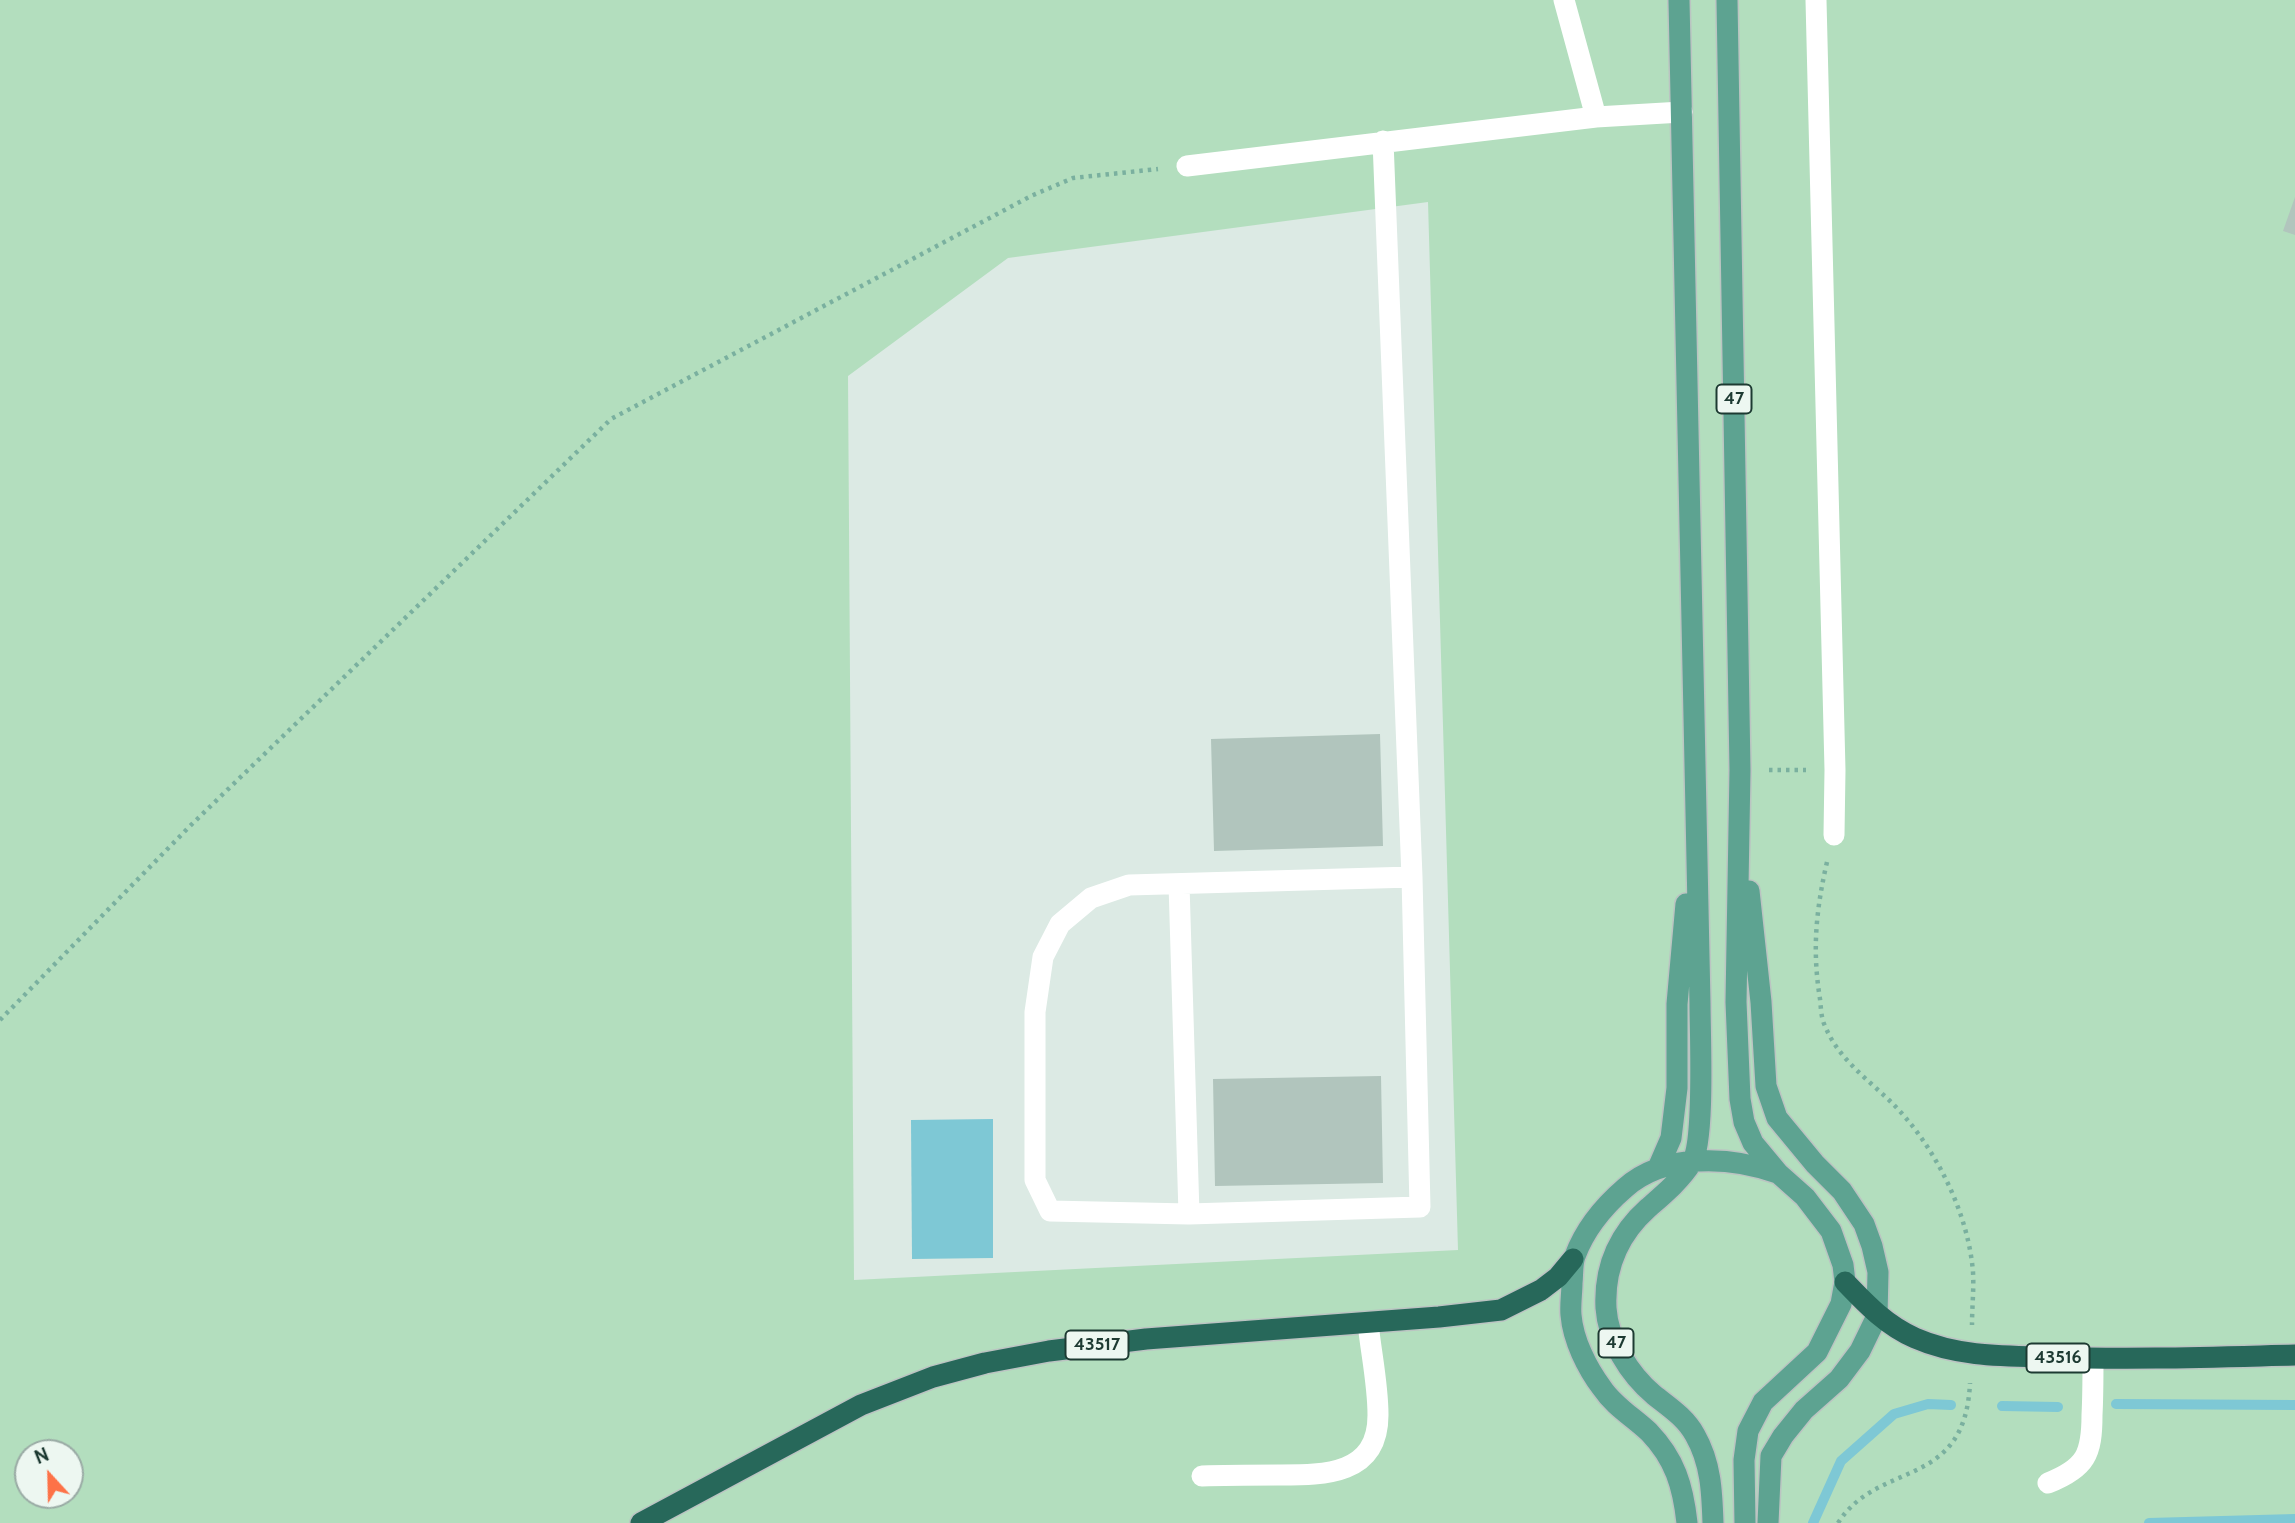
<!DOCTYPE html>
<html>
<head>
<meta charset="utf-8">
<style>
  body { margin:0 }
  #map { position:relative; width:2295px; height:1523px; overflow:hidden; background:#dceae4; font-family:Cabin,sans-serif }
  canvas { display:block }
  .north { position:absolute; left:14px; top:1439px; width:70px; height:70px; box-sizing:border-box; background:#edf7f1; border:2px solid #9aaba5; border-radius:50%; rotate:338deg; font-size:19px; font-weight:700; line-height:28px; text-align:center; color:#1d3a32 }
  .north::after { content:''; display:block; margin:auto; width:24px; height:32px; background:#fd7247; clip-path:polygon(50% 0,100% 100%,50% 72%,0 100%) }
</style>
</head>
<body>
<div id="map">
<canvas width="2295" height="1523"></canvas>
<div class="north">N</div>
</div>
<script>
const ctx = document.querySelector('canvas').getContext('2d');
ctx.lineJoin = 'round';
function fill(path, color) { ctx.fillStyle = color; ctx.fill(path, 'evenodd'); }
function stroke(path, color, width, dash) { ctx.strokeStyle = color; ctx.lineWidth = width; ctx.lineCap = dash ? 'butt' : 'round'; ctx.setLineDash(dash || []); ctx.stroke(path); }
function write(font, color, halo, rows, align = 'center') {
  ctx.font = font + ' Cabin,sans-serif'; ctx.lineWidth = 6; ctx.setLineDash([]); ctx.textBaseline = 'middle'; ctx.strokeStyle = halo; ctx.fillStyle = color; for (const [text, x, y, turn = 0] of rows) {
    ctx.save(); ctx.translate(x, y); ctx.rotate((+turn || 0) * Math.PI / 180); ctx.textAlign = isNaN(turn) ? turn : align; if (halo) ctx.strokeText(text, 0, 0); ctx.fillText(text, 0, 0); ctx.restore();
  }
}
fill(new Path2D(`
  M0 0H2295V1523H0ZM1428 202 1458 1250 854 1280 848 376 1008 258ZM28 1453H70V1495H28Z`), '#b3debe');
fill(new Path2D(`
  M993 1119V1258L912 1259 911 1120Z`), '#7ec8d5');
stroke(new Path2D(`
  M2116 1404 2295 1405
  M2002 1406 2058 1407
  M1813 1523 1841 1461 1894 1414 1928 1404 1951 1405
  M2149 1523 2295 1519`), '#7ec8d5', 10);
fill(new Path2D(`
  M2295 197V235L2283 231Z
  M1380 734 1383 846 1214 851 1211 739Z
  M1381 1076 1383 1183 1215 1186 1213 1079Z`), '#b1c5bd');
const primary = new Path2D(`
  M1679 0 1700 1003C1700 1034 1705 1141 1692 1162 1681 1180 1663 1195 1648 1208 1619 1234 1604 1268 1606 1308 1608 1340 1629 1374 1654 1395 1669 1407 1685 1417 1695 1435 1711 1463 1712 1492 1713 1523
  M1727 0 1740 770 1736 1002 1740 1099 1744 1122 1753 1143 1778 1173 1805 1197 1831 1231 1843 1265 1845 1282 1841 1304 1817 1352 1763 1402 1748 1431 1744 1460 1745 1523
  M1749 891 1761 1002 1766 1086 1777 1118 1815 1164 1842 1191 1864 1224 1872 1246 1878 1272 1877 1316 1860 1351 1839 1379 1804 1410 1783 1436 1771 1456 1768 1523
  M1658 1168 1671 1138 1677 1088V1004L1686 904
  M1687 1523C1683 1486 1675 1459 1649 1432 1633 1417 1614 1406 1602 1388 1587 1368 1573 1340 1571 1315 1570 1305 1572 1293 1572 1283 1573 1274 1572 1264 1575 1256 1585 1229 1603 1207 1625 1188 1664 1153 1730 1156 1777 1173`);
const motorway = new Path2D(`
  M1845 1282C1867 1305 1886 1325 1915 1338 1958 1357 2004 1356 2051 1357 2132 1360 2214 1357 2295 1355
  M641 1523 861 1405 933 1377 985 1363 1049 1351 1146 1339 1439 1317 1501 1310 1541 1290 1558 1277 1573 1259`);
stroke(primary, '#bbc4c2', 24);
stroke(motorway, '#bbc4c2', 24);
stroke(new Path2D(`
  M1769 770H1806
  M1827 862C1816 910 1812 950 1820 999 1821 1008 1821 1018 1825 1026 1838 1058 1866 1078 1890 1101 1934 1144 1968 1211 1973 1272 1974 1289 1972 1307 1972 1325
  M0 1020 190 826 611 419 1031 196 1073 178 1158 169
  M1838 1523C1879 1459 1965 1491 1970 1383`), '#7ab09f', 4.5, [3.5, 5]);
stroke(new Path2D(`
  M1564 0 1596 117
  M1383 141 1412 877 1420 1207 1189 1214 1050 1211 1035 1180V1012L1043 957 1060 924 1091 898 1129 885 1412 877
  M1187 166 1596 117 1682 112
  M1179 884 1189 1214
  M1202 1476C1227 1475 1252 1475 1278 1475 1323 1475 1378 1476 1378 1415 1378 1384 1371 1353 1368 1323
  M2048 1483C2086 1468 2092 1454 2092 1415 2093 1396 2093 1378 2093 1359`), '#fff', 21);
stroke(new Path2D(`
  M1816 0 1835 770 1834 835`), '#fff', 21);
stroke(primary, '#5da391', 21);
stroke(motorway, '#27685a', 21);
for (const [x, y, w] of [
  [1734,399,35],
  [1616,1343,35],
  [1097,1345,63],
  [2058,1358,63]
]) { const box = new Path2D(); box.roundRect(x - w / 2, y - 14.5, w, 29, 5); ctx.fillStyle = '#edf7f1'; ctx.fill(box); stroke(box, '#1d3a32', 2); }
write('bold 18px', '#1d3a32', null, [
  ["47",1734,399],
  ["47",1616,1343],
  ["43517",1097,1345],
  ["43516",2058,1358]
]);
</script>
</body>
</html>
